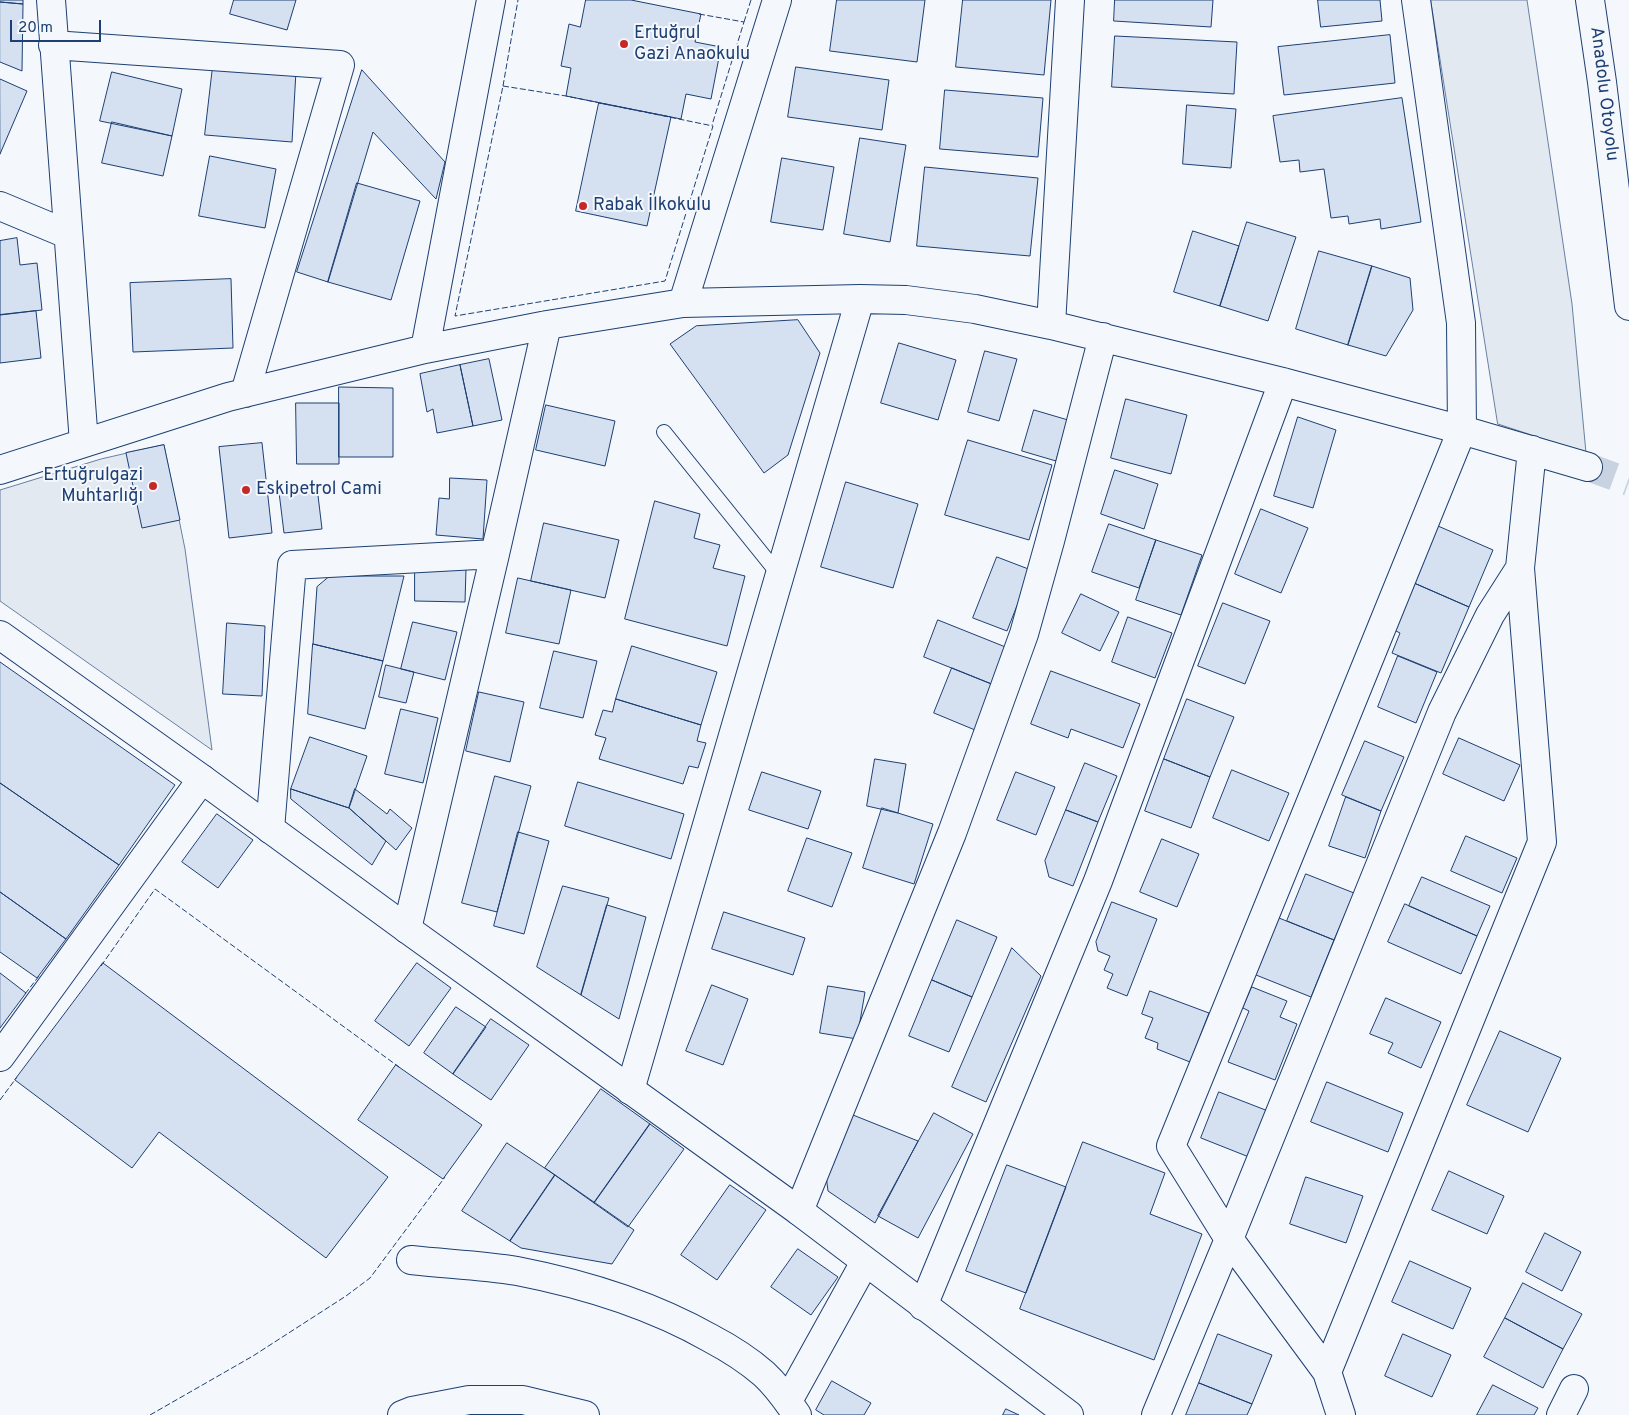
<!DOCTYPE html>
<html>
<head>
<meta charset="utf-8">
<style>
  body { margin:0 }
  #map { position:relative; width:1629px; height:1415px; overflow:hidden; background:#f4f7fb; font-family:Overpass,sans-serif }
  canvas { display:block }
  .scale { position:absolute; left:10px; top:20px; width:91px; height:22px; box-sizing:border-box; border:2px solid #1d3f73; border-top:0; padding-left:6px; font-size:15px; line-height:18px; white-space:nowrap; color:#1d3f73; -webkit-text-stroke:4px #f4f7fb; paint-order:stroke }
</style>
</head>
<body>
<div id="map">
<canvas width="1629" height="1415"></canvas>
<div class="scale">20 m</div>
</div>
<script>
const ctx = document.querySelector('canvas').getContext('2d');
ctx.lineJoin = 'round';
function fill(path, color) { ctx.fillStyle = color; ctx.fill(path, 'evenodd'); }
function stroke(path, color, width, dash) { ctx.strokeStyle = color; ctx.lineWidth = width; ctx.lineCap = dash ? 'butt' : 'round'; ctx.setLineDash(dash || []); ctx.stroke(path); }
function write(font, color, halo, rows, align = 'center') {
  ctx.font = font + ' Overpass,sans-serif'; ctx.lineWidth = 4; ctx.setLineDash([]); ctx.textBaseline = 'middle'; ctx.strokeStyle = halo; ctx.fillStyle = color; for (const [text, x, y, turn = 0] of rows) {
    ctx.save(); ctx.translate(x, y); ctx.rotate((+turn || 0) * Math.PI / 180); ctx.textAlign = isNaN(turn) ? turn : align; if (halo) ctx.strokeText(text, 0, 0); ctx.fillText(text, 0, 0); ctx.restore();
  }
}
const green = new Path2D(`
  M1431 0H1527L1572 304 1586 453 1498 424Z
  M164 445 185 549 212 750 0 601V490L101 459Z`);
fill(green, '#e3e9f0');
stroke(green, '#687fa3', 1);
const building = new Path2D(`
  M0 0H23V4L0 2Z
  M234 0H296L287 30 230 14Z
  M586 0H631L701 14 695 42 721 47 711 99 686 94 681 119 566 96 571 68 561 66 569 24 580 27Z
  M837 0H925L917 62 830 51Z
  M963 0H1051L1044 75 956 67Z
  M1115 0H1213L1211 27 1114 21Z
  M1318 0H1380L1382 21 1321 27Z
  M0 2 23 4 22 71 0 62Z
  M1390 35 1395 83 1284 95 1278 47Z
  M1115 36 1237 42 1234 94 1112 87Z
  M213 66 296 71 292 142 205 135Z
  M796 67 889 80 882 130 788 117Z
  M362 70 445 162 436 199 373 132 328 282 297 272Z
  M112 72 182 89 172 136 100 121Z
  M0 79 27 91 0 154Z
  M945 90 1043 98 1038 157 940 149Z
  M1402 98 1421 222 1381 229 1380 219 1349 224 1348 216 1331 218 1324 169 1300 172 1299 160 1280 162 1273 116Z
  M599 103 671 117 647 226 576 211Z
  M1187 105 1236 109 1231 168 1183 164Z
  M112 122 172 136 163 176 102 163Z
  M860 138 906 145 890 242 844 234Z
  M210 156 276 169 265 228 199 216Z
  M782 158 834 167 823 230 771 222Z
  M925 167 1038 178 1030 256 917 246Z
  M357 183 420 201 391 300 328 282Z
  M1247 222 1296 237 1268 321 1220 306Z
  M1193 231 1239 246 1220 306 1174 292Z
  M17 238 20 265 37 263 42 310 0 315V241Z
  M1319 251 1372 266 1348 345 1296 329Z
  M1372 266 1410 278 1413 310 1386 356 1348 345Z
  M231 279 233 348 133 352 130 283Z
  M36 311 41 358 0 363V315Z
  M798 320 820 353 788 455 764 473 670 344 696 326Z
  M899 343 956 360 938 420 881 403Z
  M985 351 1017 359 999 421 968 412Z
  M489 359 502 420 473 426 460 365Z
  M460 365 473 426 437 433 433 409 427 412 420 374Z
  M339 387 393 388V457H339Z
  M1126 399 1187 415 1171 474 1111 458Z
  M296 403H339V464H297Z
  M546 405 615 421 605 466 536 450Z
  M1034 410 1068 420 1056 461 1022 451Z
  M1298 417 1336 430 1313 508 1274 496Z
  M968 440 1052 465 1029 540 945 515Z
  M262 443 272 533 229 538 219 447Z
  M164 445 180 520 142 528 126 453Z
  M1115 470 1158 484 1144 529 1101 514Z
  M450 478 487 480 483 539 436 535 439 498 449 499Z
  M846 482 918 504 893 588 821 567Z
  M317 487 322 529 284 533 279 492Z
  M655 501 700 514 694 538 720 545 713 568 745 576 727 646 625 619Z
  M1261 509 1308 528 1281 593 1235 574Z
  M544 523 619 540 605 598 531 581Z
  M1109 524 1156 540 1139 588 1092 572Z
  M1438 526 1493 550 1469 607 1414 583Z
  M1156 540 1202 555 1181 615 1136 600Z
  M997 557 1031 570 1007 631 973 618Z
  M415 568 466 569 465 602 415 601Z
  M330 576H404L383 661 313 644 317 587Z
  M518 578 571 590 559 644 506 633Z
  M1414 583 1469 607 1441 673 1392 653 1400 633 1394 630Z
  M1081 594 1119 612 1100 651 1062 633Z
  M1223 603 1270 621 1245 684 1198 666Z
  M1128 617 1172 633 1155 678 1112 662Z
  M938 620 1008 648 994 685 924 657Z
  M413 622 457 632 445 680 401 669Z
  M227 623 265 626 262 696 223 694Z
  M313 644 383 661 365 729 308 714Z
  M632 646 717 672 701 725 616 699Z
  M554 651 597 661 583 718 540 708Z
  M1398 656 1437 672 1416 723 1378 707Z
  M0 662 175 785 119 865 0 783Z
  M386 665 414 672 406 703 379 697Z
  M952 668 994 685 975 730 934 713Z
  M1051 671 1140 704 1123 748 1071 729 1068 738 1031 724Z
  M479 692 524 702 510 762 466 751Z
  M616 699 701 725 697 741 706 743 698 768 689 766 683 784 599 759 606 738 595 735 603 710 612 712Z
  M1187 699 1234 717 1210 777 1164 759Z
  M401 709 438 718 423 783 385 774Z
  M310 737 367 756 349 808 291 789Z
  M1459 738 1520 765 1504 801 1443 774Z
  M1365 741 1404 757 1381 811 1342 795Z
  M875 759 906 764 898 813 867 806Z
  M1164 759 1210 777 1191 828 1145 811Z
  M1085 763 1117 776 1098 822 1066 810Z
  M1232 770 1289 793 1269 841 1213 818Z
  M762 772 821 791 808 829 749 810Z
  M1016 772 1055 787 1036 835 997 820Z
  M495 776 531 786 497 912 462 903Z
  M578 782 684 814 671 859 565 826Z
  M0 783 119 865 66 939 0 892Z
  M291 789 349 808 386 841 372 865 291 799Z
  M355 789 387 814 390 809 412 828 396 850 349 808Z
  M1346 797 1381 811 1365 858 1329 846Z
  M882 808 933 824 914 884 863 868Z
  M1066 810 1098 822 1073 886 1049 877 1045 861Z
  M217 814 253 840 218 888 182 862Z
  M518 832 549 841 524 934 494 926Z
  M1466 836 1517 858 1502 893 1451 871Z
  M807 838 852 853 832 907 788 891Z
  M1162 839 1199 854 1177 907 1140 892Z
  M1306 874 1354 893 1334 940 1287 921Z
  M1422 877 1490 906 1477 936 1409 906Z
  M563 886 609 898 581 995 537 967Z
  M0 892 66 939 37 978 0 952Z
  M1112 902 1157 919 1127 996 1107 988 1113 974 1104 970 1110 956 1098 951 1096 942Z
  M1405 904 1477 936 1461 974 1388 942Z
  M607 905 646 917 619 1019 581 995Z
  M724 912 805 938 793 975 712 949Z
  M1279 918 1334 940 1311 997 1256 975Z
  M957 920 997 937 972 997 932 980Z
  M1012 948 1041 976 986 1102 952 1087Z
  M103 963 388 1177 326 1258 159 1132 132 1168 15 1080Z
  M417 963 451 988 409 1046 375 1021Z
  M0 973 26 993 0 1028Z
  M932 980 972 997 949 1052 909 1036Z
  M712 985 748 999 723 1065 686 1051Z
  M828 986 865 992 857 1039 820 1033Z
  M1252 987 1287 1001 1280 1017 1297 1024 1275 1080 1228 1062 1249 1011 1243 1008Z
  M1150 991 1209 1013 1190 1062 1157 1049 1158 1043 1145 1038 1153 1018 1142 1014Z
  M1386 998 1441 1022 1421 1068 1388 1053 1393 1043 1370 1034Z
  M456 1007 486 1027 453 1074 424 1053Z
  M491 1019 529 1045 491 1100 453 1074Z
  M1500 1031 1561 1058 1528 1132 1467 1105Z
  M396 1065 482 1125 443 1179 358 1120Z
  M1327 1082 1403 1113 1388 1152 1311 1122Z
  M601 1089 650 1124 594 1203 545 1168Z
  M1219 1092 1268 1111 1249 1157 1201 1138Z
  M934 1113 973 1134 918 1238 878 1216Z
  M853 1115 918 1141 875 1223 828 1191 826 1175Z
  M650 1124 684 1149 628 1227 594 1203Z
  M1083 1142 1165 1173 1150 1214 1202 1234 1154 1360 1020 1309Z
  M507 1143 555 1175 510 1241 462 1211Z
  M1007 1165 1066 1187 1026 1293 966 1271Z
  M1449 1171 1504 1196 1487 1234 1432 1210Z
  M555 1175 634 1230 612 1264 521 1248 510 1241Z
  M1306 1177 1363 1196 1346 1243 1290 1224Z
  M730 1185 766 1210 717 1280 681 1255Z
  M1545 1233 1581 1252 1562 1291 1526 1272Z
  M798 1249 838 1277 811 1315 771 1287Z
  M1410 1261 1471 1288 1453 1329 1392 1302Z
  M1523 1283 1582 1314 1563 1349 1505 1318Z
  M1505 1318 1563 1349 1543 1388 1484 1357Z
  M1218 1334 1272 1355 1252 1404 1199 1383Z
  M1403 1334 1451 1355 1432 1397 1385 1376Z
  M832 1381 871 1403 864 1415H824L816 1410Z
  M1199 1383 1252 1404 1247 1415H1186Z
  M1493 1385 1538 1408 1534 1415H1477Z
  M1006 1409 1019 1415H1003Z`);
fill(building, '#d5e0f0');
stroke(building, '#1d3f73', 1);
stroke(new Path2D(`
  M1588 467 1629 482`), '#c9d2e0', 28, [28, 14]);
const lane = new Path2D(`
  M664 432 780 576`);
const street = new Path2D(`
  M51 0 84 443
  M53 45 340 65 245 393
  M0 206 67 234
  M683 303 777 0
  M1051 325 1070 0
  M425 349 491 0
  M0 470 228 397 425 349 547 325 683 303 860 299 906 300 975 309 1051 325 1283 382 1462 430 1588 467
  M270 829 292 565 495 554
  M407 929 495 554 547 325
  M0 1057 202 779
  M630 1090 860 299
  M799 1211 952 833 1024 634 1050 541 1103 337
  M411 1260C446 1264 482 1265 517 1271 584 1284 650 1304 710 1338 729 1348 748 1360 764 1374 777 1386 787 1400 797 1415
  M923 1306 1098 881 1283 382
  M1327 1372 1229 1239 1171 1146 1462 430 1461 323 1416 0
  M788 1401 865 1262
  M1156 1415 1229 1239 1442 712 1490 615 1520 568
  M1341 1415 1327 1372 1542 842 1520 568 1532 450
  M1561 1415 1574 1389`);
const secondary = new Path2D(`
  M0 635 202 779 407 929 799 1211 1069 1415`);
const highway = new Path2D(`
  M1590 0 1602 82 1629 306
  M402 1415 412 1411 469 1400H523L585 1415`);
stroke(lane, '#1d3f73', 16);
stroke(street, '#1d3f73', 30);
stroke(secondary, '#1d3f73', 30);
stroke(highway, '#1d3f73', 30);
stroke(lane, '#f4f7fb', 14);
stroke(street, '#f4f7fb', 28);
stroke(secondary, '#f4f7fb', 28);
stroke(highway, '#f4f7fb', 28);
stroke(new Path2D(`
  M699 14 744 22 712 125
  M744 22 751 0
  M503 86 566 96 713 126 665 281 455 316Z
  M503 86 518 0
  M101 966 155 889 399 1067
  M25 994 39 976
  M0 1100 17 1077
  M150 1415 253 1356 346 1296 370 1278 445 1177`), '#1d3f73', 1, [6, 2.5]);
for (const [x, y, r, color] of [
  [624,44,5,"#c62828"],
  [583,206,5,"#c62828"],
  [153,486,5,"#c62828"],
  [246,490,5,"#c62828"]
]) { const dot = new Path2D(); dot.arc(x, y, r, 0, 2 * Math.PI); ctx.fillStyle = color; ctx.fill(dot); stroke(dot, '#f4f7fb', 2); }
write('18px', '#1d3f73', '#f4f7fb', [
  ["Ertuğrul",634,34],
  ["Gazi Anaokulu",634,55],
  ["Rabak İlkokulu",593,206],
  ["Ertuğrulgazi",143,476,"right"],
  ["Muhtarlığı",143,497,"right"],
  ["Eskipetrol Cami",256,490]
], 'left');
write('18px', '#1d3f73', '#f4f7fb', [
  ["Anadolu Otoyolu",1603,94,83]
]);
</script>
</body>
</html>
